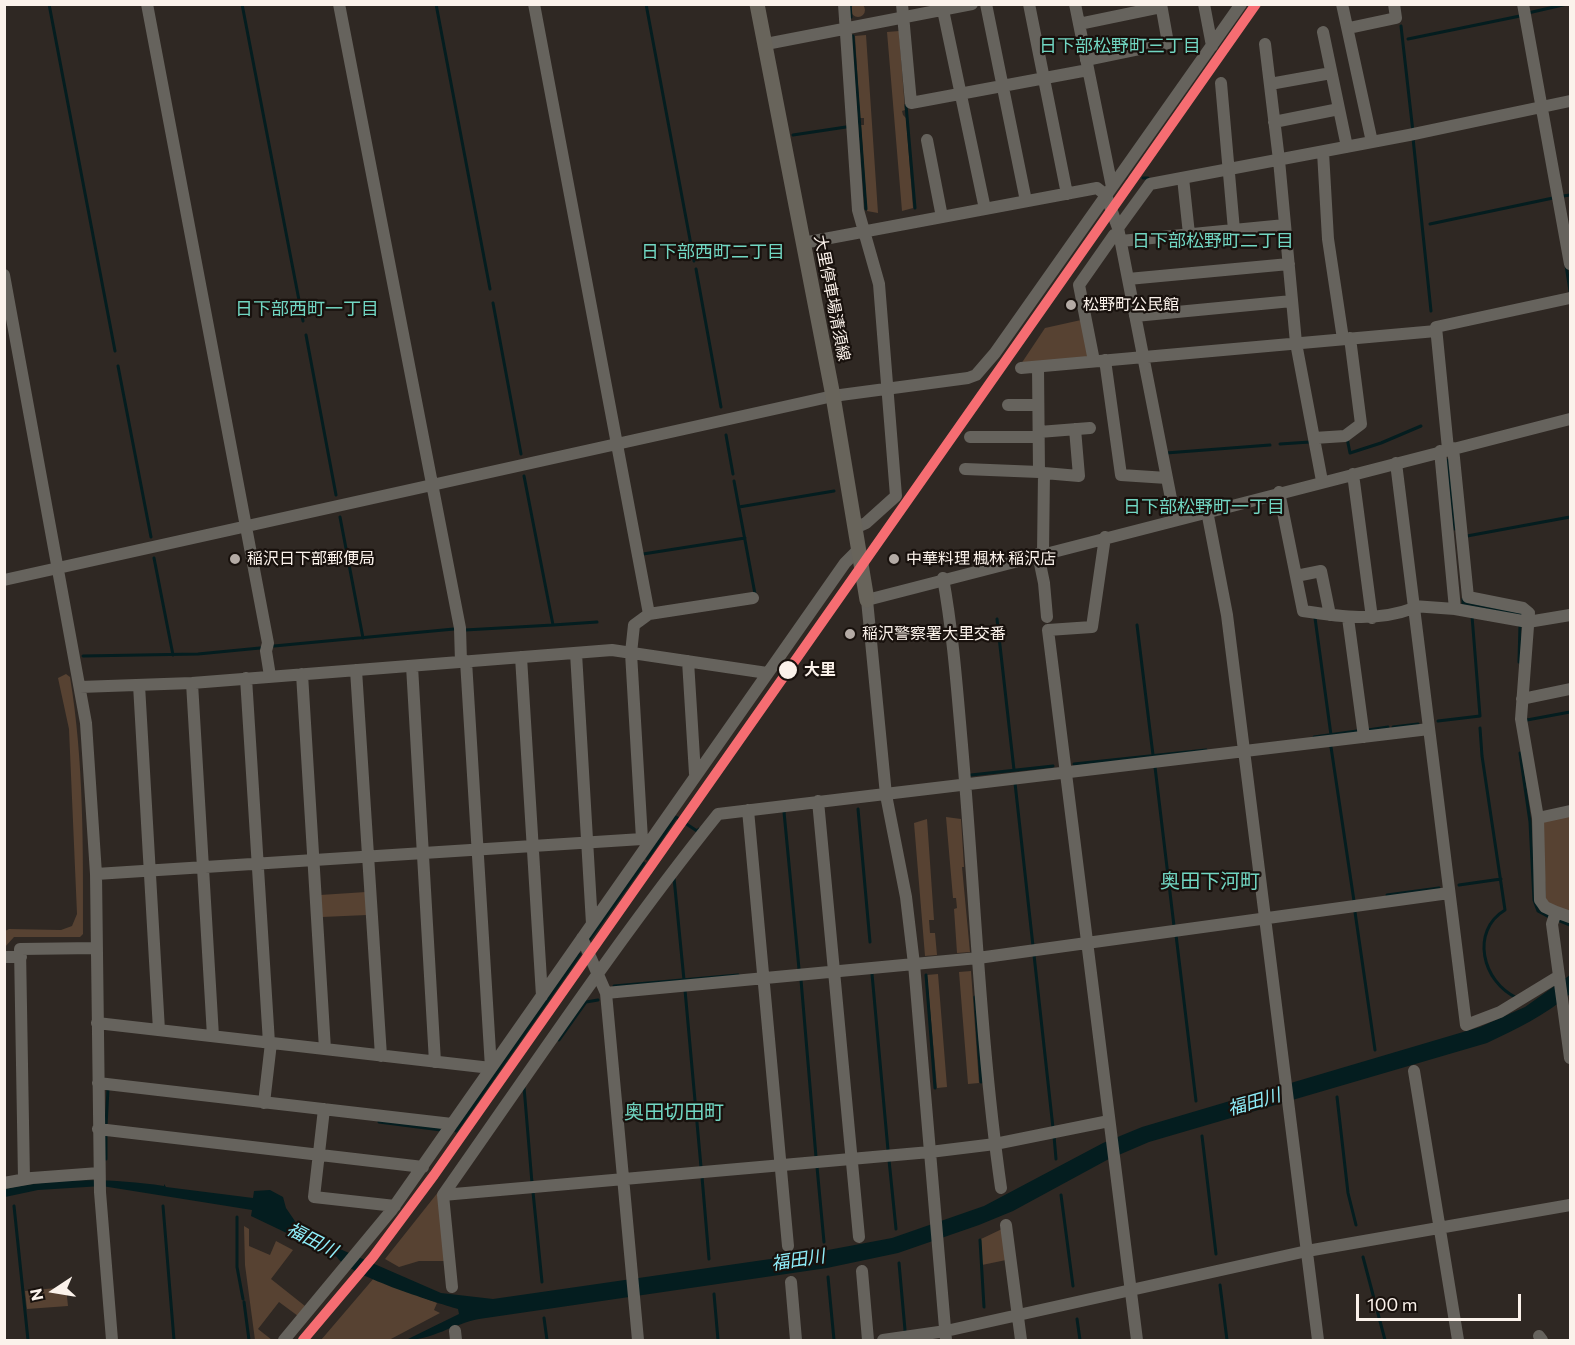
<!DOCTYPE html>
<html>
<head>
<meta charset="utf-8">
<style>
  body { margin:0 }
  #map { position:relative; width:1575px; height:1345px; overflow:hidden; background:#2f2823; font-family:Commissioner,sans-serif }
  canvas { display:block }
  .frame { position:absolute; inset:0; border:6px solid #fbf2eb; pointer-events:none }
  .north { position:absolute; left:24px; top:1261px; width:60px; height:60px; -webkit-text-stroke:4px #18110d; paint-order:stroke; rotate:258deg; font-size:16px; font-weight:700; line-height:24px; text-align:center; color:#fbf2eb }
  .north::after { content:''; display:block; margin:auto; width:21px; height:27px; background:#fbf2eb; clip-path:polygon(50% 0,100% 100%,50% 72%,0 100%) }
  .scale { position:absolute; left:1356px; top:1294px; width:165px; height:27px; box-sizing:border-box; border:3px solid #fbf2eb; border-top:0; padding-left:8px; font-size:18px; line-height:21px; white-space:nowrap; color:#fbf2eb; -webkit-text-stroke:4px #18110d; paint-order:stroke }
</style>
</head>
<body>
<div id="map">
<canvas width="1575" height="1345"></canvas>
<div class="frame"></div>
<div class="north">N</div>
<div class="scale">100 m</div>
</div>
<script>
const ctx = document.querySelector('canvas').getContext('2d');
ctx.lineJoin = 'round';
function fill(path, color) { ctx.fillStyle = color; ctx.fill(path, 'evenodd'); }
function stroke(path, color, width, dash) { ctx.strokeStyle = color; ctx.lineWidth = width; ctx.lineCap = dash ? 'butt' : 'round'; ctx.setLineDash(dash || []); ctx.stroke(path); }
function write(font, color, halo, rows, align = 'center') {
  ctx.font = font + ' Commissioner,"Noto Sans JP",sans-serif'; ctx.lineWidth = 4.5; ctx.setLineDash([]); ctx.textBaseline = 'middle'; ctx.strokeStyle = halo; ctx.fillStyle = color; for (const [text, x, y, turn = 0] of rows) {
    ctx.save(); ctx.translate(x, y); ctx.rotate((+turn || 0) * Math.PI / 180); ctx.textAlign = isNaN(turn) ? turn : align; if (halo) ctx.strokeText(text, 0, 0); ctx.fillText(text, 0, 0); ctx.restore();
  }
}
fill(new Path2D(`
  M851 10a7 7 0 1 1 14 0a7 7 0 1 1-14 0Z
  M899 31 905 110 902 111 903 115 906 118 913 208 902 211 887 32Z
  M866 35 878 213 867 211 861 125H864V118H860L855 36Z
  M1081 320 1089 357 1021 364 1045 328Z
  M66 674 70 677C84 762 83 848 83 934L80 937H14L5 947V931L9 929 61 930 72 926 77 914 69 729 58 678Z
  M1570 814V913L1549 904 1546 899 1542 820Z
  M946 817 961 819 964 867H962L970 952 957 953 954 909 957 908 956 898H953Z
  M927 819 934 920H929L930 933H935L937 955 925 956 914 823Z
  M366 892 367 915 322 917 320 895Z
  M971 971 979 1083 968 1084 959 972Z
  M938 974 947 1087 937 1088 927 975Z
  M439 1191 445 1261H419L399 1267 385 1259Z
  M244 1226 249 1229V1246L270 1255 276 1241 293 1250 271 1279 305 1306 298 1316 279 1302 258 1329 272 1340H255L245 1265Z
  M1002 1229 1006 1260 982 1265 981 1239Z
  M374 1278 437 1303 434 1310 440 1313 389 1340H321Z
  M66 1287 68 1306 27 1309 25 1291Z`), '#574232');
fill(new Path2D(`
  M1570 975V994C1546 1015 1516 1029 1487 1043L1149 1142 1107 1160 1013 1211 979 1225 898 1253 827 1268 479 1319C453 1324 432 1340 406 1340L459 1314 458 1309C434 1302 347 1275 337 1257L251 1216 252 1210 102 1186 38 1190 5 1197V1189C60 1178 107 1178 164 1186V1184L166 1187 253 1198 254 1191 270 1190 283 1197 286 1208 301 1230 308 1231 307 1234 317 1239 441 1293 493 1299 812 1253 892 1238 984 1206 1103 1143 1142 1127 1480 1027 1525 1007Z`), '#041d1f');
stroke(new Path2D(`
  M49 4 115 351
  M242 4 303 321
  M436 4 490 289
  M646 4 694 261
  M850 4 851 17
  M1528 13 1567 4
  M1401 26 1413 132
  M853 36 866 209
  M1408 39 1520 16
  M906 105 915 208
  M793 135 846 127
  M1413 138 1431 311
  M1143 178H1148
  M1128 179H1131
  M1563 196 1570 195
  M1430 224 1553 198
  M1566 265 1570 291
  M696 269 721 407
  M493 303 521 454
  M306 335 336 495
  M118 366 151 537
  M726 435 733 474
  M1347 438 1350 453 1381 443 1421 426
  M1280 444 1310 442
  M1166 453 1270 445
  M1448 460 1455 529
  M524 476 553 625 597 622
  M734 481 755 594
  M739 507 834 491
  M340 517 363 638
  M1467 536 1570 517
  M643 554 745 538
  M154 558 173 655
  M1463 599V603L1521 614V617
  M1315 618 1331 735
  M997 619 1014 770
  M1137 625 1153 755
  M465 630 553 625
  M274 646 454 629
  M83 656 198 654 260 648
  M1519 662 1520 624
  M1527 720 1570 712
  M1438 721 1480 716 1472 616
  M1393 727 1418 724
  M1480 728 1482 756 1505 910C1470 931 1482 982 1517 998
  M1368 730 1388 727
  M1314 737 1357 731
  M1331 747 1354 901
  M1520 753 1530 822 1534 900 1538 911 1551 918
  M1074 764 1206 750
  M1155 767 1174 926
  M971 775 1053 766
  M1015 783 1033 946
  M858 809 870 942
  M784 812 799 969
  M647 859 676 817 697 831 699 829
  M674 878 684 980
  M1459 885 1501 879
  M1387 895 1439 888
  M1355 912 1375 1050
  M1558 920 1570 925
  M1176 935 1196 1101
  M589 940 644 863
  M1034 955 1053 1128
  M872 974 888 1150
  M926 975 935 1088
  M801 980 816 1157
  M614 986 738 975
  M685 990 701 1167
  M975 997 981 1082
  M559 1040 586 1002 598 1000
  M524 1087 532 1183
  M1337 1097 1348 1193 1356 1225
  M379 1122 441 1130
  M106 1126 108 1089
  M456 1131 580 954
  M1054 1136 1056 1159
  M1202 1136 1216 1254
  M106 1159V1134
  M889 1160 896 1229
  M817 1167 824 1242
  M702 1177 709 1259
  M533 1192 542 1282
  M1061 1195 1073 1286
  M14 1206 28 1340
  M163 1206 174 1340
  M237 1217V1267L243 1299
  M980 1240 984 1307
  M1363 1257 1385 1340
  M899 1263 905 1330
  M828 1277 834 1340
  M1220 1285 1227 1340
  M714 1294 718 1340
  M244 1302 249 1340
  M544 1318 547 1340
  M1077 1319 1080 1340`), '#041d1f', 3);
stroke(new Path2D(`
  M147 4 268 643 266 651 270 676
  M339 4 460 628 461 662
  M534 4 649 614 634 625 631 653 642 839
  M844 4 858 210 879 284 896 496 866 523 855 528
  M902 4 911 103 1088 70
  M986 4 1026 201
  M1029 4 1067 194
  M1075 4 1112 187
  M1204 4 1212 46
  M1342 4 1372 142
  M1523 4 1570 264
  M943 10 985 209
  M1079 24 1161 7
  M1349 28 1396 18 1394 4
  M1323 32 1347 147
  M766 44 972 4
  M1265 44 1279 160 1296 343 1322 481
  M1086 60 1168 43 1161 4
  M1221 83 1234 230
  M1270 84 1331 73
  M1274 122 1339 109
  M927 140 942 217
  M1323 152 1328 239 1343 339
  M1183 178 1189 234
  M1118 228 1150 184 1409 135 1570 101
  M1121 241 1285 225
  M803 243 1097 188 1106 195 1118 228 1175 519
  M4 275 86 723 96 874 100 1192 112 1340
  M1128 279 1289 264
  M1135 316 1292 301
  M1105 360 1121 475 1167 478
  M1094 361 1079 285 1114 235 1119 234
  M1038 367 1039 472 1044 473 1043 553
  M1021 368 1436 331
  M1008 405H1038
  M1039 432 1090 428
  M970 437H1039
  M1314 438 1345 436 1361 424 1350 338
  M1453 448 1468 597 1523 608 1529 613 1521 719 1538 818 1540 900 1545 907 1556 912 1552 924 1570 1058
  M1448 449 1436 327 1570 298
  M1440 451 1455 609 1528 622 1570 615
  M1396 463 1466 1025 1500 1012 1559 976
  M965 469 1039 472
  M1044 473 1079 476 1075 429
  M1353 474 1372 618
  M1279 492 1303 611C1342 617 1377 622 1414 608
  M1207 511 1227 615 1318 1340
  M1105 537 1092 627 1048 630 1137 1340
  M1038 554 1044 583 1047 617
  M1296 576 1321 571 1330 615
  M943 578C953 633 957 689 962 745 975 893 980 1041 1001 1188
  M4 580 833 396 968 378 976 375 995 353 1241 4
  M1413 606 1455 609
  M649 614 753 598
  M1348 618 1364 737
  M576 653 592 924
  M521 657 542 996
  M688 661 695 774
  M412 666 435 1062
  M356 670 381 1056
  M302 674 325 1049
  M246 678 269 1043
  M192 683 213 1036
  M139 685 159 1030
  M80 687 192 683 612 650 767 673
  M1522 699 1570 689
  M818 801 859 1237
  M748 810 788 1246
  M1538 818 1570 811
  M96 874 642 839 648 842
  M1556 912 1570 917
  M582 938 606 993 638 1340
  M4 957H21
  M606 993 978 958 1449 893
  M97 1023 491 1068 466 661
  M1414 1071 1458 1340
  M98 1083 452 1124
  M264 1103 271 1043
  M324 1109 314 1197 395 1206
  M98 1129 423 1167
  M24 1179 20 949 97 948
  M4 1183 32 1178 99 1173
  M443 1195C533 1067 620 936 718 814L1429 729
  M1006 1225 1021 1340
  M862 1271 868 1340
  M791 1282 796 1340
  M452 1287 443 1195 930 1152 995 1144 1109 1121
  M455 1331 456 1340
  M1539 1336 1542 1340
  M284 1340 391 1211 845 563 859 549
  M883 1340 946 1331 1307 1251 1570 1205
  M946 1340 914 964 906 897 886 795 867 600 1570 419`), '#66635d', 12);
stroke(new Path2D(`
  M757 4 833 396 867 600`), '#68645b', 15);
stroke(new Path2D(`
  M303 1340 373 1257 434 1175 1256 4`), '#f66d72', 10);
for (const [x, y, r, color] of [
  [1071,305,6,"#b4aba5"],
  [235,559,6,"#b4aba5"],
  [894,559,6,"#b4aba5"],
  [850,634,6,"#b4aba5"],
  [788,670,10,"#fbf2eb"]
]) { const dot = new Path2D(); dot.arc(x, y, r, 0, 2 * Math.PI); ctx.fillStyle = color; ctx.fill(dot); stroke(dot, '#18110d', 2); }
write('16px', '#fbf2eb', '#18110d', [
  ["大里停車場清須線",832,298,79]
]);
write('16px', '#fbf2eb', '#18110d', [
  ["松野町公民館",1083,305],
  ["稲沢日下部郵便局",247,559],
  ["中華料理 楓林 稲沢店",906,559],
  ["稲沢警察署大里交番",862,634]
], 'left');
write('bold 16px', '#fbf2eb', '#18110d', [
  ["大里",804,670]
], 'left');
write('18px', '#71d6c2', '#18110d', [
  ["日下部松野町三丁目",1120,46],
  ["日下部松野町二丁目",1213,241],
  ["日下部西町二丁目",713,252],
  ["日下部西町一丁目",307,309],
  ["日下部松野町一丁目",1204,507]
]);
write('italic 18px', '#8eeefa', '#18110d', [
  ["福田川",1254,1102,-16],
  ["福田川",312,1240,27],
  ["福田川",798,1260,-9]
]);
write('20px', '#71d6c2', '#18110d', [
  ["奥田下河町",1210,881],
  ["奥田切田町",674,1112]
]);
</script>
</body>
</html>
